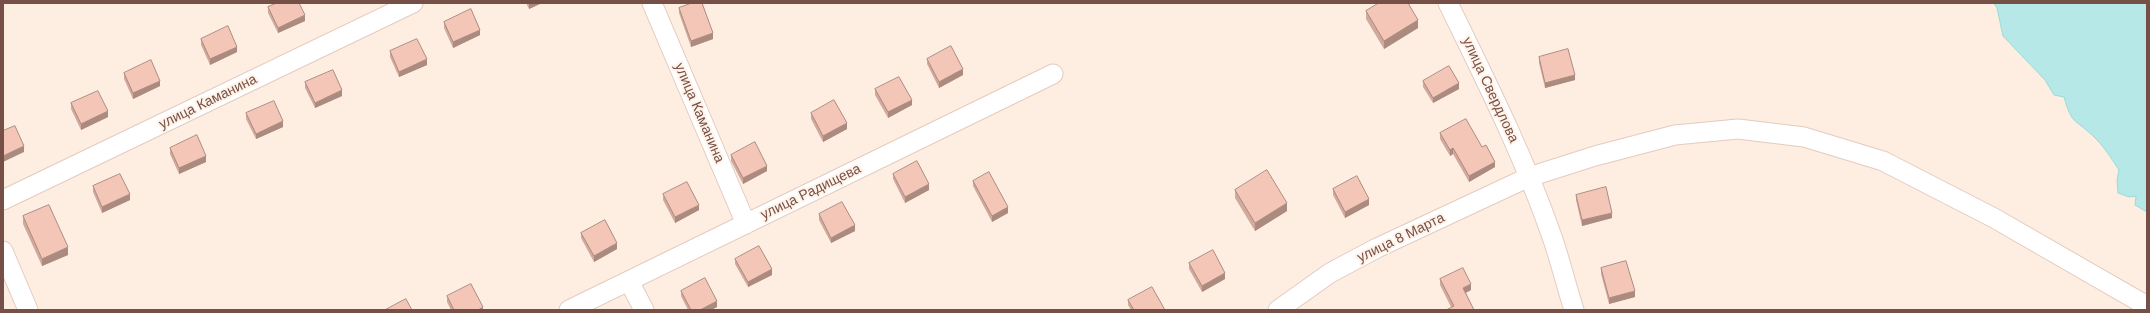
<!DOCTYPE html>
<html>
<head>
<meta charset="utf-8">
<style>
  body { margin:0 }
  #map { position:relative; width:2150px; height:313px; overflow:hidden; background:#feeee1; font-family:Helvetica,sans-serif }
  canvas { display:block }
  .frame { position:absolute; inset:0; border:4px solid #765046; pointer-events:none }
</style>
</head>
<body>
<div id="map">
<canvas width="2150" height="313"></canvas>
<div class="frame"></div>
</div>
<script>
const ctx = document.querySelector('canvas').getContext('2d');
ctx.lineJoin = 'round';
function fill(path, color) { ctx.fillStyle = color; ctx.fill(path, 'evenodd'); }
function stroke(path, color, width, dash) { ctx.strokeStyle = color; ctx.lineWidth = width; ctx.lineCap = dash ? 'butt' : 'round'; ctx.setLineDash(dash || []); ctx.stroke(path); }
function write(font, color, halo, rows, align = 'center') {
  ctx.font = font + ' Helvetica,sans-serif'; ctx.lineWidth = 4; ctx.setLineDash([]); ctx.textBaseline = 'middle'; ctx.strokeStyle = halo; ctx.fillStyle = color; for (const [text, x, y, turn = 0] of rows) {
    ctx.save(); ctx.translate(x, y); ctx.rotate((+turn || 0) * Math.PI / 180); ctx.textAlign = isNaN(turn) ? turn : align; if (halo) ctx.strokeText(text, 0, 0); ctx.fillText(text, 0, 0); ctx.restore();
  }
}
const water = new Path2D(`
  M1994 3H2147V212L2135 205 2136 196 2129 197 2118 193 2117 180 2119 170C2111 158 2104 146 2093 136 2074 118 2072 125 2064 97L2054 95 2045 80 2003 36 1997 8Z`);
fill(water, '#b5e8e7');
stroke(water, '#9adada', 1);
const minor = new Path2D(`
  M652 3 746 224
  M1448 3C1485 79 1523 154 1551 234 1560 259 1566 285 1574 310
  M3 200 413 3
  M3 251 28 310
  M629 281 644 310
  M569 310 1053 74
  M1278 310 1330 273 1377 248 1529 177 1595 156 1675 135 1738 129 1804 137 1883 161 1994 218 2147 306`);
stroke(minor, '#e4cbbf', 21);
stroke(minor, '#fff', 19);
fill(new Path2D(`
  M526 3H542L529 9Z
  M268 7 305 21 278 33 268 13Z
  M679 8 713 39 691 47 679 13Z
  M1366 11 1418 28 1384 49 1366 19Z
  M444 22 480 35 453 48 444 28Z
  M201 39 237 52 210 65 201 45Z
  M390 51 427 65 399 77 390 57Z
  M1539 57 1575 80 1545 88 1539 63Z
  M927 59 963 75 939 88 927 64Z
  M124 73 160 86 133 99 124 79Z
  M1423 81 1459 89 1433 103 1423 87Z
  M305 82 342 96 315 108 305 88Z
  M875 89 912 105 888 118 875 95Z
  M71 103 108 117 81 130 71 109Z
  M246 113 283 127 256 139 246 119Z
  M811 113 847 129 823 142 811 119Z
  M1440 133 1482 147 1495 167 1469 182 1453 154 1450 156 1440 139Z
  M170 148 206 162 179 174 170 154Z
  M731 155 767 171 743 184 731 161Z
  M893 174 929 190 905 203 893 179Z
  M973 181 1008 213 992 222 973 186Z
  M93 186 130 200 102 213 93 192Z
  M1333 189 1369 205 1345 218 1333 195Z
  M1235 190 1287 211 1255 231 1235 198Z
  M663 194 699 210 675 223 663 200Z
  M1576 195 1612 218 1582 226 1576 200Z
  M819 214 855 231 831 243 819 220Z
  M23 216 68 255 42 266 23 224Z
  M581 233 617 249 594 262 581 238Z
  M735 259 772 275 748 287 735 264Z
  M1189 263 1225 279 1202 292 1189 269Z
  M1601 268 1635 297 1609 304 1601 274Z
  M1440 279 1471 290 1466 293 1474 310 1451 307 1440 285Z
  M681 291 717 307 711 310H688L681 296Z
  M447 296 483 310H451L447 302Z
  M1128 300 1165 310H1131L1128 305Z`), '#d2aa9d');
fill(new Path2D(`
  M529 3H542L529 9Z
  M305 15V21L278 33V28Z
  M1418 20V28L1384 49V41Z
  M480 30V35L453 48V42Z
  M713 33V39L691 47V41Z
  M237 47V52L210 65V59Z
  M427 59V65L399 77V72Z
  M963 69V75L939 88V82Z
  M1575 75V80L1545 88V83Z
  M160 81V86L133 99V93Z
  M1459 83V89L1433 103V98Z
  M342 90V96L315 108V103Z
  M912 100V105L888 118V112Z
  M108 111V117L81 130V124Z
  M283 121V127L256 139V134Z
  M847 123V129L823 142V136Z
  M24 146V152L3 162V156Z
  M1453 148V154L1450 156V150Z
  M206 156V162L179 174V168Z
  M1495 162V167L1469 182V176Z
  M767 166V171L743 184V178Z
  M929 184V190L905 203V197Z
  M130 194V200L102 213V207Z
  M1369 199V205L1345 218V212Z
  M1287 203V211L1255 231V223Z
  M699 205V210L675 223V217Z
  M1008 207V213L992 222V216Z
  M1612 213V218L1582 226V220Z
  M855 225V231L831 243V238Z
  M617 243V249L594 262V256Z
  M68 247V255L42 266V259Z
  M772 269V275L748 287V282Z
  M1225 273V279L1202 292V286Z
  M1471 284V290L1463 294V288Z
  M1635 291V297L1609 304V298Z
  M717 301V307L711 310H700Z
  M483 307V310H478Z`), '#ab8b80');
const building = new Path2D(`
  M277 3H299L305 15 278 28 268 7Z
  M692 3H702L713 33 691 41 679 8Z
  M1379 3H1408L1418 20 1384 41 1366 11Z
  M471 9 480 30 453 42 444 22Z
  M228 26 237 47 210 59 201 39Z
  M417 39 427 59 399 72 390 51Z
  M951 46 963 69 939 82 927 59Z
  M1568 49 1575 75 1545 83 1539 57Z
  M151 60 160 81 133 93 124 73Z
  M1449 66 1459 83 1433 98 1423 81Z
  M333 70 342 90 315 103 305 82Z
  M899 77 912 100 888 112 875 89Z
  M98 91 108 111 81 124 71 103Z
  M834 100 847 123 823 136 811 113Z
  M274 101 283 121 256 134 246 113Z
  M1466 119 1482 147 1486 145 1495 162 1469 176 1453 148 1450 150 1440 133Z
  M15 126 24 146 3 156V131Z
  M197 135 206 156 179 168 170 148Z
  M755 142 767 166 743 178 731 155Z
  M917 161 929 184 905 197 893 174Z
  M1267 170 1287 203 1255 223 1235 190Z
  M989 172 1008 207 992 216 973 181Z
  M120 174 130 194 102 207 93 186Z
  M1357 176 1369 199 1345 212 1333 189Z
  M687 182 699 205 675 217 663 194Z
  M1606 187 1612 213 1582 220 1576 195Z
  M842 202 855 225 831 238 819 214Z
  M49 205 68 247 42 259 23 216Z
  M605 220 617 243 594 256 581 233Z
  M759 246 772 269 748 282 735 259Z
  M1213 250 1225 273 1202 286 1189 263Z
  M1626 261 1635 291 1609 298 1601 268Z
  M1463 268 1471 284 1463 288 1474 310H1446L1454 306 1440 279Z
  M705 278 717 301 700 310H691L681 291Z
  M471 284 483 307 478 310H454L447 296Z
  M1152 287 1165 310H1134L1128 300Z
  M406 299 412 310H385Z`);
fill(building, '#f4c6b7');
stroke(building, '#ab8b80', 1);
write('14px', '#765046', '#fff3e9', [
  ["улица Свердлова",1490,90,65],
  ["улица Каманина",208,102,-26],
  ["улица Каманина",699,113,67],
  ["улица Радищева",811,192,-26],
  ["улица 8 Марта",1401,238,-26]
]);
</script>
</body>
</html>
